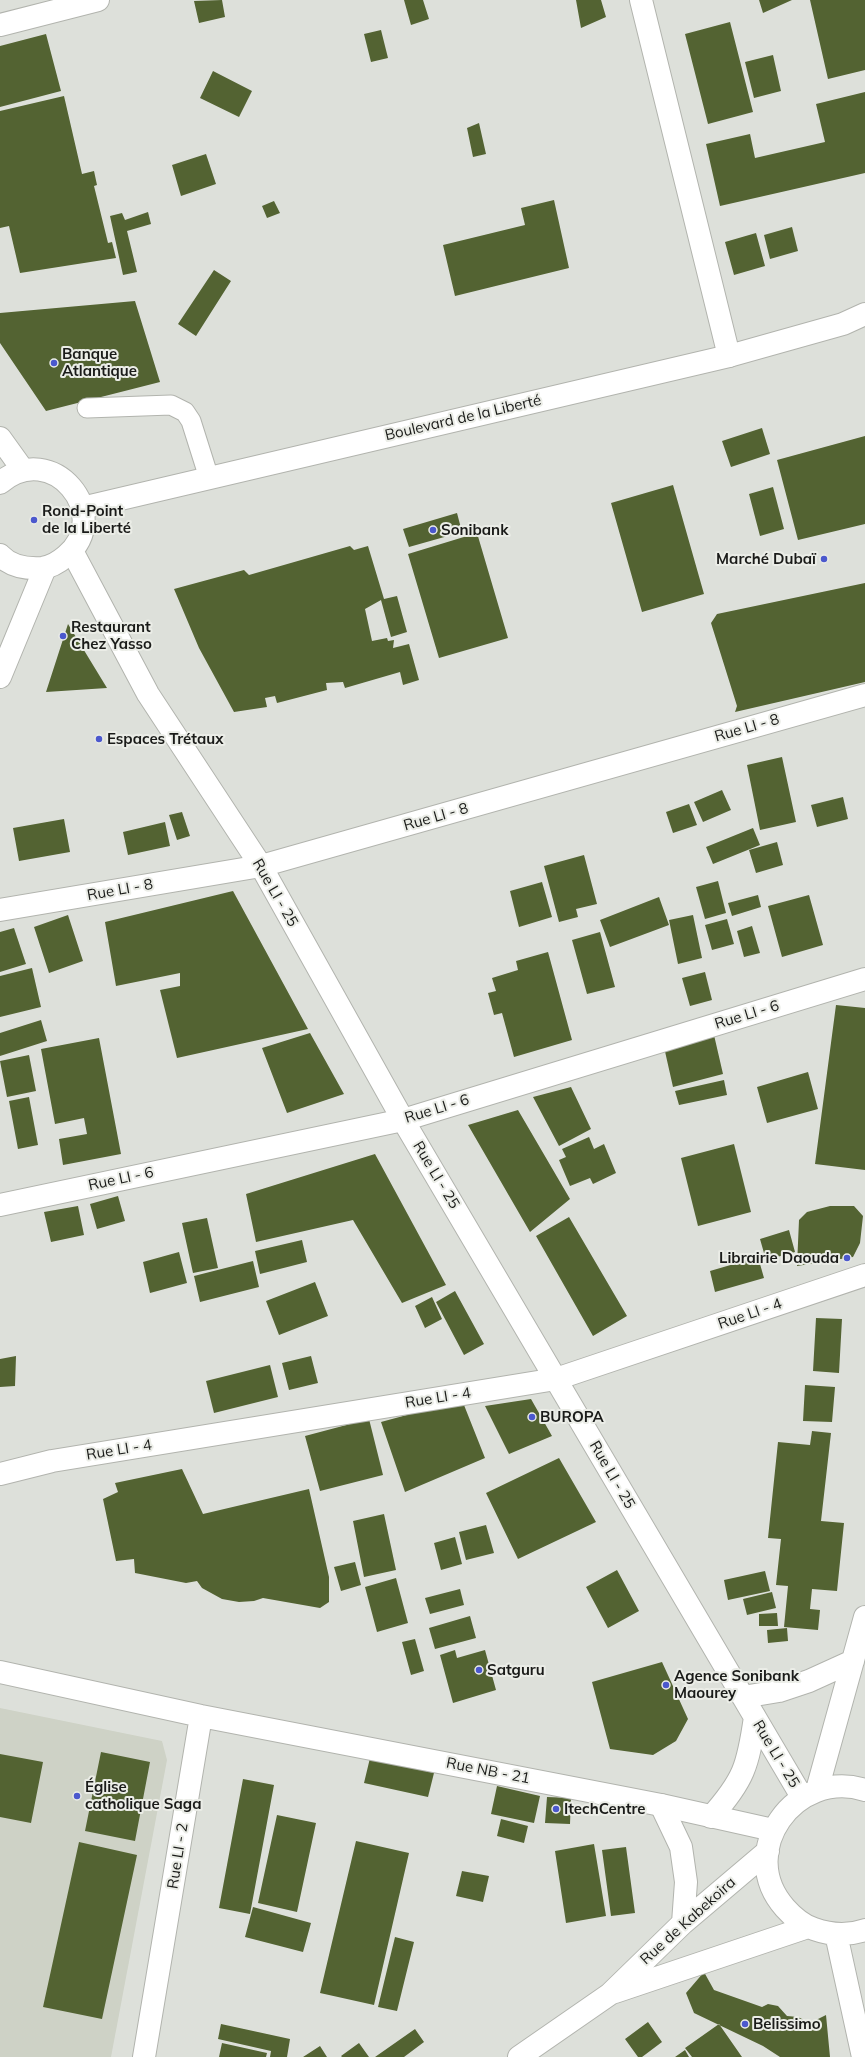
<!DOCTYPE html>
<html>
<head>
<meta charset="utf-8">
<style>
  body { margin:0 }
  canvas { display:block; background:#dde0da }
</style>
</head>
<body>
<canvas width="865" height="2057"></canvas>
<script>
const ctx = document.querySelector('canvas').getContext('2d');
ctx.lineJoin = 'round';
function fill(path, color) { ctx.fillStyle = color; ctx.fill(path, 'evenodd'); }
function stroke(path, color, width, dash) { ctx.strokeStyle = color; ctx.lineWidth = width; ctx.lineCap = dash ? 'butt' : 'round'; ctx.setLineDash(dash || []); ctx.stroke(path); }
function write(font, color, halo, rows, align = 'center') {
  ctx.font = font + ' Mulish,sans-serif'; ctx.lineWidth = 4; ctx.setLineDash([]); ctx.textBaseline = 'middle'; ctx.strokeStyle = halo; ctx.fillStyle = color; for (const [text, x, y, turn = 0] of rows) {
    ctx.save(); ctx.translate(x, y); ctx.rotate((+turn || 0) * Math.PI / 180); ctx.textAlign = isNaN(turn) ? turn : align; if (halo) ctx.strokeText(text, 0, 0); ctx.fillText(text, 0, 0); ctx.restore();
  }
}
fill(new Path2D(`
  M0 1708 162 1741 167 1760 111 2057H0Z`), '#ced2c6');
fill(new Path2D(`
  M222 0 225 17 199 23 194 1Z
  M404 0H423L429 19 411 25Z
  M576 0H601L606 17 581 28Z
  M759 0H792L763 13Z
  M810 0H865V70L828 79Z
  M730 22 753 112 708 124 685 34Z
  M381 30 388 58 371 62 364 34Z
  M46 34 61 91 0 107V46Z
  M773 55 781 91 754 98 745 62Z
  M213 71 252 91 239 117 200 98Z
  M865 92V173L720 206 706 144 750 134 755 158 825 142 816 104Z
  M64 96 82 174 94 171 97 185 94 186 108 243 112 242 116 258 20 273 9 226 0 228V111Z
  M479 123 486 154 473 157 467 128Z
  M206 154 216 184 181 196 172 165Z
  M554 200 569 268 455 296 443 245 525 225 521 208Z
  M274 201 280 213 267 218 262 206Z
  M148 212 151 224 127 231 137 272 123 275 110 216 122 213 125 220Z
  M792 227 798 251 770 259 764 235Z
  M756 233 765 266 734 275 725 242Z
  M214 270 231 281 196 336 178 324Z
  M135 301 160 382 46 411 0 343V313Z
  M762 428 770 454 731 467 722 441Z
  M865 436V524L798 540 777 460Z
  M673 485 704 594 642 612 611 503Z
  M773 487 784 529 760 536 749 494Z
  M457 513 462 532 409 547 403 529Z
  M477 533 508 638 439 658 408 554Z
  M350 546 354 550 368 546 384 599 397 596 407 632 391 637 381 600 365 609 372 641 387 638 388 641 394 640 393 648 409 644 419 680 403 685 400 672 345 688 343 682 326 683 327 690 277 703 275 696 265 698 267 707 234 712 199 648 174 589 244 570 249 575Z
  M865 583V682L735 712 737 706 711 623 717 614Z
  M68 624 107 688 46 692Z
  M782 757 796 822 760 830 747 765Z
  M722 790 731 810 703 822 694 802Z
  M843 797 848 819 817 827 811 805Z
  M689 804 697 825 673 833 666 812Z
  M182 812 190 836 177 840 169 815Z
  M64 819 70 852 19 861 13 828Z
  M165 822 170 846 128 855 123 832Z
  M753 828 760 845 713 864 706 847Z
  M777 842 783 865 756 873 749 850Z
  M584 855 597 904 576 909 578 917 559 922 544 866Z
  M718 881 726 913 705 919 696 887Z
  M542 882 552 917 519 927 510 891Z
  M233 891 308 1029 177 1058 160 990 180 986V973L116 986 105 922Z
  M758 895 761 907 732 916 728 903Z
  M809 895 823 945 782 957 768 906Z
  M659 897 669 925 610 947 600 920Z
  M68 915 83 961 49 973 34 927Z
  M693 915 702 958 678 964 669 920Z
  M727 919 734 944 712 950 705 925Z
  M752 926 760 953 744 957 737 931Z
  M14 928 26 964 0 972V932Z
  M600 932 615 987 587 994 572 940Z
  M548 952 572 1040 514 1057 502 1013 494 1015 488 993 496 991 492 978 518 970 516 961Z
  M32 968 41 1007 0 1017V976Z
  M705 972 712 1000 690 1006 682 978Z
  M836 1005 865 1008V1170L815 1164Z
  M41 1020 47 1041 0 1056V1033Z
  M310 1033 344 1094 287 1113 262 1048Z
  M714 1035 723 1074 673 1087 664 1047Z
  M99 1038 121 1154 63 1165 59 1139 87 1134 84 1118 55 1124 41 1049Z
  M29 1055 36 1091 7 1097 0 1061Z
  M808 1072 818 1109 767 1123 757 1087Z
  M724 1080 727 1095 679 1105 675 1091Z
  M571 1087 591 1129 559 1146 533 1097Z
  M29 1097 38 1145 18 1149 9 1101Z
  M518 1110 570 1199 530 1232 468 1125Z
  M589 1137 594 1149 604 1144 616 1173 593 1184 590 1178 570 1186 559 1160 566 1157 562 1149Z
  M734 1144 751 1212 698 1226 681 1158Z
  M375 1154 446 1285 402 1303 353 1220 256 1242 246 1194Z
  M118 1196 125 1221 97 1229 90 1204Z
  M78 1206 84 1235 51 1242 44 1212Z
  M830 1206H854L863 1216 860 1243 853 1257 797 1266 799 1220 807 1212Z
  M569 1217 627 1316 593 1336 536 1236Z
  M207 1218 218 1268 193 1273 182 1223Z
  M789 1230 795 1252 766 1260 760 1239Z
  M302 1240 307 1262 260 1274 255 1251Z
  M179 1252 187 1283 150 1293 143 1262Z
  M758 1257 764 1278 715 1292 710 1271Z
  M253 1261 259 1287 200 1302 194 1276Z
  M315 1282 328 1316 279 1335 266 1301Z
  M455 1291 484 1344 464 1355 436 1302Z
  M432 1297 442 1319 425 1328 415 1306Z
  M816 1318 842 1319 839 1373 813 1371Z
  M16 1356 15 1386 0 1387V1359Z
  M311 1356 318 1383 289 1390 282 1363Z
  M270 1365 278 1397 214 1413 206 1381Z
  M805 1385 835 1387 832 1422 803 1421Z
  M531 1399 552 1436 509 1454 485 1406Z
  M462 1400 485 1458 405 1492 381 1422Z
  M369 1419 383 1475 320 1491 305 1436Z
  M812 1431 831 1433 821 1521 844 1523 837 1591 812 1589 810 1609 820 1610 818 1630 784 1627 788 1586 776 1585 781 1539 768 1538 778 1442 810 1445Z
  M559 1458 596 1522 518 1559 486 1493Z
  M182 1469 203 1514 309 1489 329 1577V1602L320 1608 263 1598 254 1601 239 1602 222 1599 202 1588 197 1581 186 1583 135 1573 134 1559 116 1561 103 1499 118 1492 115 1483Z
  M384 1514 396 1570 364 1577 353 1521Z
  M486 1525 494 1553 466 1560 459 1532Z
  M455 1537 462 1564 441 1570 434 1543Z
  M355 1562 361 1585 341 1591 334 1567Z
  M617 1570 639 1611 608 1628 586 1587Z
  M765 1571 770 1591 728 1600 724 1580Z
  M396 1578 408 1623 377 1632 365 1587Z
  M460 1589 464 1605 430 1614 425 1598Z
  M772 1592 776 1608 747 1615 743 1599Z
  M777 1613 778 1626H759V1614Z
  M470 1616 476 1638 435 1649 429 1628Z
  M787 1628 788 1641 768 1643 767 1630Z
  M415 1639 424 1671 411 1675 402 1642Z
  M455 1650 457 1658 485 1650 496 1690 453 1703 440 1655Z
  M662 1662 688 1719 676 1741 653 1755 610 1749 592 1682Z
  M101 1752 150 1762 135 1841 85 1831Z
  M0 1754 43 1762 31 1823 0 1817Z
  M370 1758 434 1773 428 1797 364 1783Z
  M243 1779 274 1785 250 1914 219 1908Z
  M497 1786 540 1796 534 1823 491 1814Z
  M547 1797 571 1798 570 1824 545 1823Z
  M277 1815 316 1823 297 1912 258 1903Z
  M501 1819 528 1826 524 1843 497 1836Z
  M356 1841 409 1853 374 2005 320 1993Z
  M79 1842 137 1855 102 2019 43 2007Z
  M594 1844 606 1916 566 1923 555 1851Z
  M626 1847 635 1913 611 1916 602 1850Z
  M462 1871 489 1876 483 1902 456 1896Z
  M253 1907 311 1923 303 1952 245 1937Z
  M395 1937 414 1942 397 2011 378 2007Z
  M704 1972 714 1990 762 2007 768 2004 778 2006 787 2016 798 2017 810 2023 826 2015 830 2057H780L763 2046 694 2013 686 1993Z
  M648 2022 662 2042 642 2057H638L625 2039Z
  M221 2024 290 2039 287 2057H270L271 2051 218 2039Z
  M719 2024 742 2057H692L685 2048Z
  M415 2029 424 2042 404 2057H375Z
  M222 2043 267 2053 266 2057H219Z
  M359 2043 369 2057H342L341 2056Z
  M320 2046 327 2057H303Z
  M685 2050 689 2057H675Z`), '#536332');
const lane = new Path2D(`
  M87 408 171 405 185 412 191 421 209 478`);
const street = new Path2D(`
  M641 0 729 356
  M0 25 98 0
  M0 677 45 568
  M0 910 261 866 865 695
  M0 1205 403 1120 865 979
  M0 1474 52 1461 556 1379 865 1275
  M0 1672 201 1716 661 1805 773 1830
  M144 2057 201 1716`);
const secondary = new Path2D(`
  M0 438 23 470
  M72 551 148 694 261 866 403 1120 802 1797
  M743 1697 779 1691 809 1681 853 1661
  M817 1790 865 1617
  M865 1790C795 1768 735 1852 785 1908 793 1917 802 1925 814 1929 831 1935 848 1936 865 1930
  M661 1805 681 1847 686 1882 683 1923
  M711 1817C744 1780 748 1766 755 1717
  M836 1934 863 2057
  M615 1992 808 1927
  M519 2057 610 1994 683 1923 768 1851`);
const highway = new Path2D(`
  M0 483C52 438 115 515 66 556 59 562 51 567 42 568 26 569 11 567 0 555
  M82 508 729 356 843 324 865 314`);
stroke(lane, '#b2b4ae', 21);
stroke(street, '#b2b4ae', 24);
stroke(secondary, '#b2b4ae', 24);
stroke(highway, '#b2b4ae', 24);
stroke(lane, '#fff', 19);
stroke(street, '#fff', 22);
stroke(secondary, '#fff', 22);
stroke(highway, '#fff', 22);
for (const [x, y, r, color] of [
  [54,363,4,"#4b58cd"],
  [34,520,4,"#4b58cd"],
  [433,530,4,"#4b58cd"],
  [824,559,4,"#4b58cd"],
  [63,636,4,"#4b58cd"],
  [99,739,4,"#4b58cd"],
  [847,1258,4,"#4b58cd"],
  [532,1417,4,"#4b58cd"],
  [479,1670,4,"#4b58cd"],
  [666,1685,4,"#4b58cd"],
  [77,1796,4,"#4b58cd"],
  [556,1809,4,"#4b58cd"],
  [745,2024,4,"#4b58cd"]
]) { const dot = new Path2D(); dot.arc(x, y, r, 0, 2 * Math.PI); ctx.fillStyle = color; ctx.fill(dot); stroke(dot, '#ebede7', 1.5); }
write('bold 15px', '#1a1b19', '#ebede7', [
  ["Banque",62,354],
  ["Atlantique",62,371],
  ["Rond-Point",42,511],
  ["de la Liberté",42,528],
  ["Sonibank",441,530],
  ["Marché Dubaï",816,559,"right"],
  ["Restaurant",71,627],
  ["Chez Yasso",71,644],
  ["Espaces Trétaux",107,739],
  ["Librairie Daouda",839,1258,"right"],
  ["BUROPA",540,1417],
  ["Satguru",487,1670],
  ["Agence Sonibank",674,1676],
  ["Maourey",674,1693],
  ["Église",85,1787],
  ["catholique Saga",85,1804],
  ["ItechCentre",564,1809],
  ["Belissimo",753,2024]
], 'left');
write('15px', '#1a1b19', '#ebede7', [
  ["Boulevard de la Liberté",463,418,-13],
  ["Rue LI - 8",747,728,-16],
  ["Rue LI - 8",436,817,-16],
  ["Rue LI - 8",120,890,-10],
  ["Rue LI - 25",275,893,60],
  ["Rue LI - 6",747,1015,-17],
  ["Rue LI - 6",437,1109,-17],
  ["Rue LI - 25",436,1175,59],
  ["Rue LI - 6",121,1179,-12],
  ["Rue LI - 4",750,1314,-19],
  ["Rue LI - 4",438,1398,-9],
  ["Rue LI - 4",119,1450,-9],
  ["Rue LI - 25",612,1475,60],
  ["Rue LI - 25",776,1754,59],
  ["Rue NB - 21",488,1771,11],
  ["Rue LI - 2",178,1856,-81],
  ["Rue de Kabekoira",688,1921,-42]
]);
</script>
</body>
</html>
